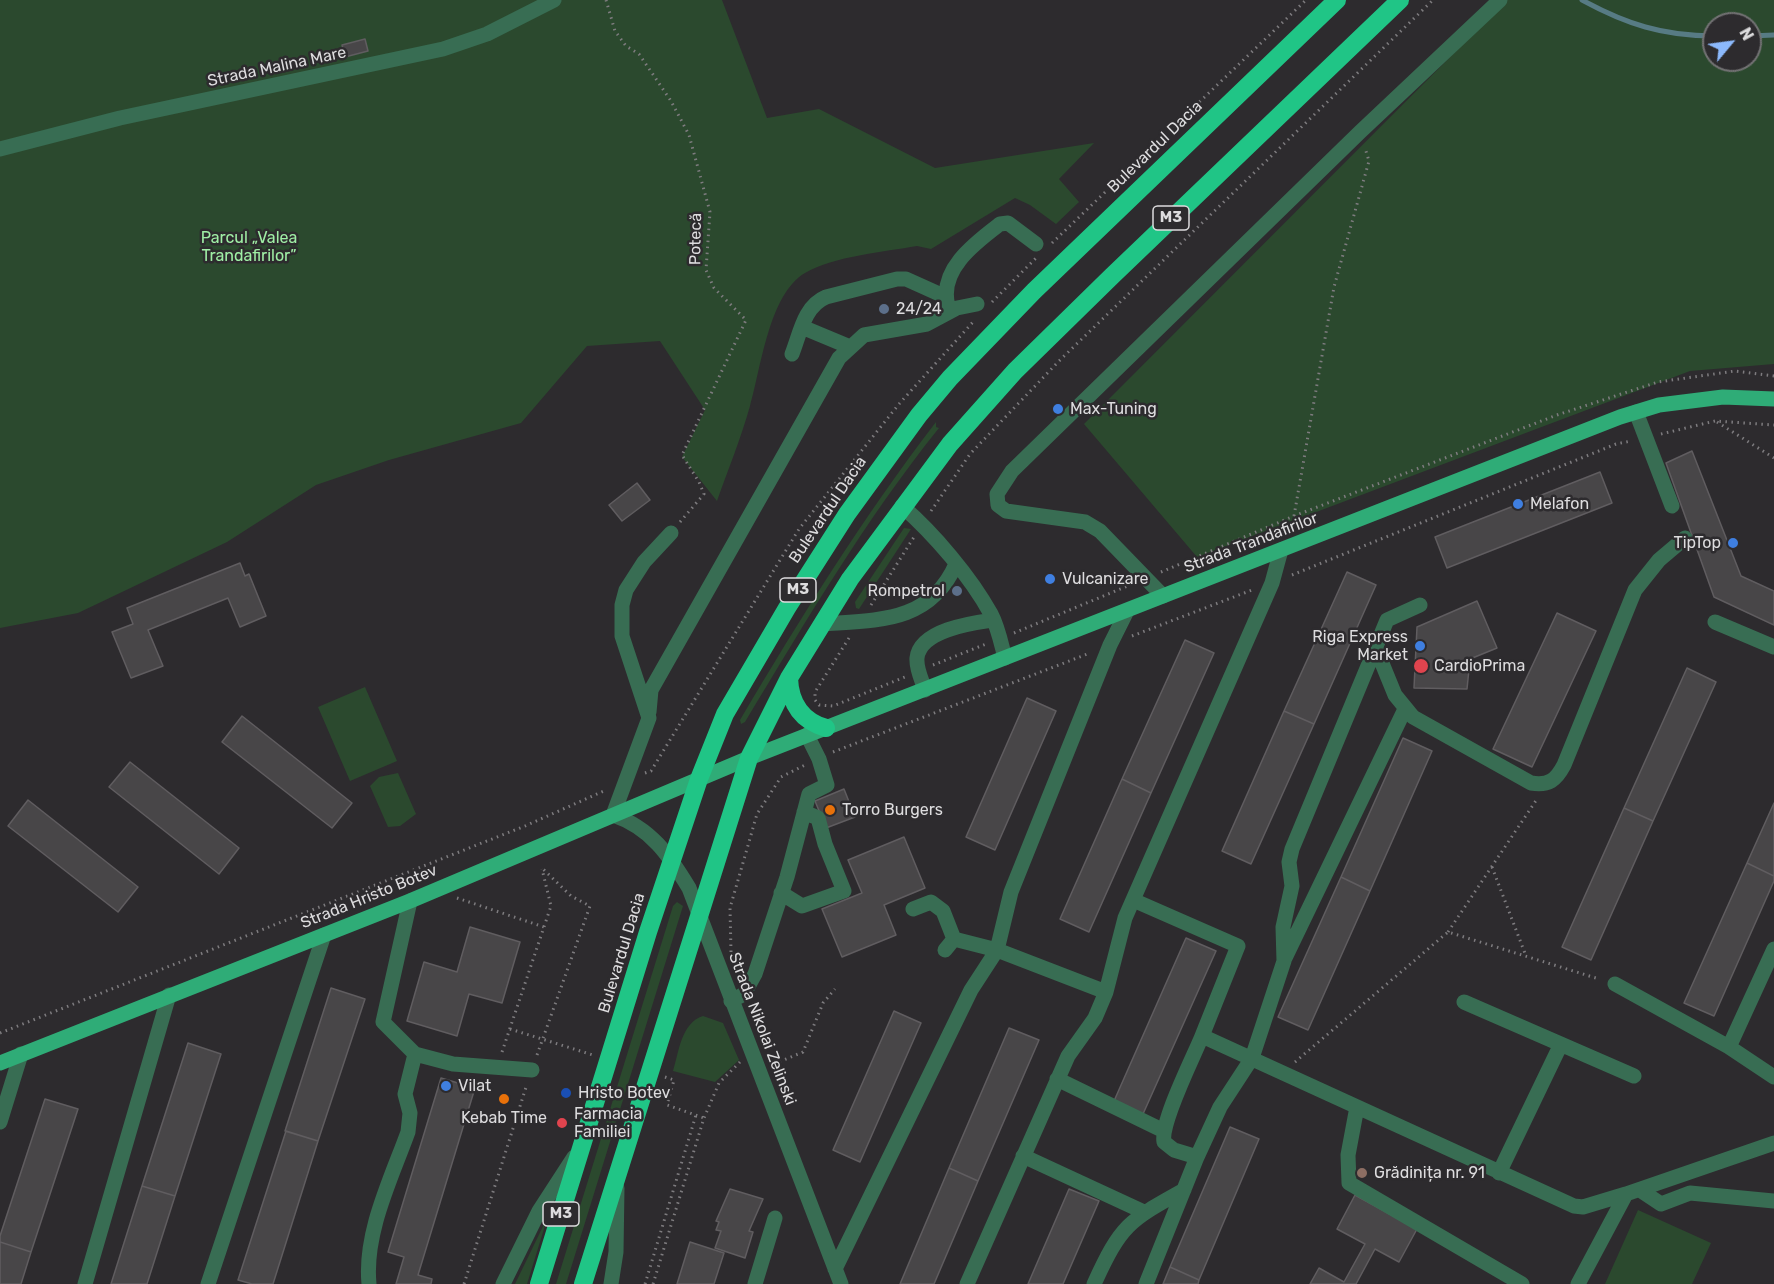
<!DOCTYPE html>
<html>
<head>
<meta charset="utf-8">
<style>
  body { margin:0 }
  #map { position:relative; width:1774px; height:1284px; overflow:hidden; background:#2d2b2e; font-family:Rubik,sans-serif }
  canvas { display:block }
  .north { position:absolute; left:1702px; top:12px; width:60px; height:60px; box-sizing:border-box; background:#2d2b2e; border:2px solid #737274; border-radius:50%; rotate:61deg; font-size:16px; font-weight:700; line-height:24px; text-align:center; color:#dddcde }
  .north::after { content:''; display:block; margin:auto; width:21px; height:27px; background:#8cb9fc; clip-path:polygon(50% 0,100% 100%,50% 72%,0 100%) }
</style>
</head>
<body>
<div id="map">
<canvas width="1774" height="1284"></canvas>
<div class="north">N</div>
</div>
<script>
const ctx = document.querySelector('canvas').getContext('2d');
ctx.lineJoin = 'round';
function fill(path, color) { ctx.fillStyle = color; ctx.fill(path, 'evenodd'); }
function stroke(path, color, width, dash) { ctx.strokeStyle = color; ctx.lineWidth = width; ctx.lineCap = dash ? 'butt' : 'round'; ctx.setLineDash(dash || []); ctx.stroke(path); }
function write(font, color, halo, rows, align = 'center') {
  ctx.font = font + ' Rubik,sans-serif'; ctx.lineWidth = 5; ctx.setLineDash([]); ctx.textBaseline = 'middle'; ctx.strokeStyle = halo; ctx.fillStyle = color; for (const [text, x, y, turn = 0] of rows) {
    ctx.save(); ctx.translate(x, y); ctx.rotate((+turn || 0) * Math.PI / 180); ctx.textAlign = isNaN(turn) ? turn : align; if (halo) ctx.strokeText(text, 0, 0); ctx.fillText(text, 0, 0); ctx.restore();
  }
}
fill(new Path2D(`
  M0 0H722L767 118 819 109 935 168 1094 143 1059 179 1079 202 1056 224 1030 205 1015 198 931 249 917 246C884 252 834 256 805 273 769 294 761 368 750 406 741 438 728 470 717 501L682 457 705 410 660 341 587 346 521 423 389 460 316 485 227 542 78 613 0 628Z
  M1507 0H1774V364L1690 371 1197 557 1084 424ZM1714 24H1750V60H1714Z
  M936 422V427L939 428C865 520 806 621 745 722L741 724 740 720C801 617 863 517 936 422Z
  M904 528 911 529 859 609 856 608 855 602Z
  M365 687 397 761 350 781 318 707Z
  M398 773 416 814 400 826 388 827 370 786 379 777Z
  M677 902 683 906 566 1284H556L673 906Z
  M703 1016 723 1023 739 1060 715 1082 673 1071C679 1052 681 1023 703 1016Z
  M1638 1210 1711 1243 1692 1284H1605Z
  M548 1216 527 1284H515Z`), '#2b492e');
stroke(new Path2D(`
  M1582 0C1626 24 1663 36 1714 36
  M1750 36 1774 35`), '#577b84', 5);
const building = new Path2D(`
  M365 39 368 51 345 57 342 45Z
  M1692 451 1741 576 1774 591V625L1714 597 1666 463Z
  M1600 472 1612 503 1447 568 1435 537Z
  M637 483 650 500 622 521 609 505Z
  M240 563 245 576 249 574 266 616 240 627 228 598 148 630 163 666 131 678 112 632 133 624 127 608Z
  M1347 572 1376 585 1314 724 1284 711Z
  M1477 601 1497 648 1470 659 1467 689 1414 688 1417 627Z
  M1557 613 1596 631 1532 767 1493 749Z
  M1185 640 1214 653 1151 793 1122 779Z
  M1687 668 1716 682 1653 821 1624 808Z
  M1027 698 1056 711 995 850 966 837Z
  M1284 711 1314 724 1251 864 1222 851Z
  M242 716 352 803 332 828 222 742Z
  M1403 738 1432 751 1370 891 1341 877Z
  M130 762 239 848 219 874 109 787Z
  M1122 779 1151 793 1089 932 1060 919Z
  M844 789 855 817 826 828 815 801Z
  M28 800 138 887 118 912 8 826Z
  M1774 803V876L1747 863Z
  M1624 808 1653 821 1591 960 1562 947Z
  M904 837 925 888 884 905 896 935 842 957 822 909 862 893 848 860Z
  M1747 863 1774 876V881L1714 1016 1684 1003Z
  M1341 877 1370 891 1308 1030 1278 1017Z
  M470 927 520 942 502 1003 469 994 457 1036 407 1021 424 962 457 972Z
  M1186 938 1216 951 1143 1114 1114 1101Z
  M331 988 365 999 318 1141 285 1131Z
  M894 1011 921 1023 860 1162 833 1150Z
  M1009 1028 1039 1040 978 1181 949 1168Z
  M188 1043 221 1054 175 1196 142 1186Z
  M441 1078 475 1088 418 1275 432 1279 431 1284H396L404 1257 388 1252Z
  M45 1099 78 1109 31 1252 0 1242V1236Z
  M1230 1127 1259 1139 1199 1280 1170 1267Z
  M286 1131 318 1141 273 1284H252L238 1280Z
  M949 1168 978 1181 934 1284H900Z
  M142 1186 175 1196 147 1284H111Z
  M730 1189 763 1199 749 1231 753 1232 745 1258 715 1248 721 1231 716 1230 719 1222 716 1221Z
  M1069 1189 1099 1201 1063 1284H1028Z
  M1355 1195 1417 1229 1399 1262 1375 1249 1356 1284H1310L1319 1268 1344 1282 1365 1244 1337 1229Z
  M0 1242 31 1252 21 1284H0Z
  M690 1242 724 1253 714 1284H677Z
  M1170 1267 1199 1280 1198 1284H1163Z`);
fill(building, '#484648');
stroke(building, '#605d60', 1.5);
stroke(new Path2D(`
  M606 0 615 31 626 46 639 54 671 101 689 135 710 212 706 270 714 288 746 320 682 455 699 482 704 494 680 522
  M1052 243 1306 0
  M992 302 1036 258
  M1717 422 1774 458
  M1661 434 1715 421 1774 425
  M931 511 970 454 1059 361 1433 0
  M1294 516 1334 287 1369 161 1365 148
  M1161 572 1294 516 1557 415 1658 382 1735 371 1774 376
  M1292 575 1616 444 1631 441
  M871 605 914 537
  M1014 633 1130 585
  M1132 636 1252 590
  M849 638 815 692V700L819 705 833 706 905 677
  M933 665 986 644
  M833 752 1090 653
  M645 773 651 771 799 529 899 404 973 322
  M1492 867 1526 956
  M457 898 544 927
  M1448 932 1537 799
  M731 952 730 908 757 814 781 777 805 765
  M510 1029 593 1055
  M0 1033 525 826 606 790
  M502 1052 551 906 542 869
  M537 1055 590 906 571 896 542 868
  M1295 1062 1448 932 1599 979
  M774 1064 803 1052 823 1003 835 989
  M665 1077 674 1080 667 1105 704 1118
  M464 1284 527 1084
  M645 1284 696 1115
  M653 1284 704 1118 719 1083 740 1062`), '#7e7c7f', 3, [1.5, 4.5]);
stroke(new Path2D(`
  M0 149 120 118 443 49 487 34 554 0
  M948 306C938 270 975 243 1000 224L1008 223 1036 244
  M802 327 850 347
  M792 354C800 334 804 306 826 297L897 279H906L946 297
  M1636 412 1672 506
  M902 506C934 534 970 576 991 614 998 627 1001 643 1005 658
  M671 533 644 562 626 590 622 605V636L649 718 613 815C651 828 669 855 689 888L841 1284
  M1163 596 1100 531 1085 522 1006 511 998 505 997 494 1012 471 1360 132 1500 0
  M1715 622 1774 647
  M822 624C878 620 930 623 956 564
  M1375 646 1395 695 1413 717 1531 783C1549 786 1556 780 1564 765L1635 590 1659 560 1685 538
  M925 690C922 680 916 669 917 658 920 630 972 623 993 620
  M649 712 651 690 839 358 864 335 927 324 957 308 977 304
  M781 893 802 906 844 891 825 844 818 818 804 812
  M1133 900 1238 946 1202 1036 1574 1206 1583 1207 1626 1194 1774 1143
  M913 909 931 902 943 911 954 939 945 950
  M954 939 997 950 1106 992
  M1285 958 1405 709
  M1615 984 1729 1047 1774 1077
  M731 1001 744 994 755 974 787 877 809 794 827 785 819 759 807 735
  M1464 1002 1634 1076
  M1729 1047 1774 949
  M415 1054 453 1064 532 1070
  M1057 1079 1164 1131
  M1357 1107 1348 1155 1349 1183 1522 1284
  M0 1122 21 1054
  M1023 1156 1144 1212
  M1197 1157 1174 1150 1164 1142C1160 1123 1193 1058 1202 1036
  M1499 1173 1561 1044
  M1640 1190 1661 1204 1690 1193 1774 1201
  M835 1269 971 990 997 950 1011 892 1110 645 1127 611
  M85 1284 169 995
  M208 1284 324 935
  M369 1284C364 1233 391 1179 408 1132L410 1113 405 1094 415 1054 383 1022 410 901
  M503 1284 539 1211 574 1157
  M611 1284 616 1252 617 1188
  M755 1284 775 1218
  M967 1284 1068 1056 1095 1018 1106 992 1125 918 1272 583 1281 550
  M1094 1284C1121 1225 1128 1221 1184 1190
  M1146 1284 1197 1157 1220 1107 1252 1058 1284 961 1283 927 1292 886 1289 862 1292 849 1387 620 1420 605
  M1578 1284 1626 1194`), '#386d53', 15);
stroke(new Path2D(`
  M0 1063 410 901 749 758 1620 417 1659 405 1723 397 1774 399`), '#2fac77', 15);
stroke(new Path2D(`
  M789 678C790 704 802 721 826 728
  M539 1284 648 932 699 779 725 714 787 608 847 514 919 415 950 378 1034 291 1337 0
  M583 1284 749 758 789 678 850 579 950 444 1015 371 1112 276 1400 0`), '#20c586', 18);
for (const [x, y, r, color] of [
  [884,309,6,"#5c6f8a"],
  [1058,409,6,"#3f7fe0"],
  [1518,504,6,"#3f7fe0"],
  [1733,543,6,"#3f7fe0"],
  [1050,579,6,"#3f7fe0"],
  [957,591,6,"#5c6f8a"],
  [1420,646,6,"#3f7fe0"],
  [1421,666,8,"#e0444e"],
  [830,810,6,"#e8710a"],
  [446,1086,6,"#3f7fe0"],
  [566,1093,6,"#1a4fb4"],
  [504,1099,6,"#e8710a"],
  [562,1123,6,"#e0444e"],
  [1362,1173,6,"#8d6e63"]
]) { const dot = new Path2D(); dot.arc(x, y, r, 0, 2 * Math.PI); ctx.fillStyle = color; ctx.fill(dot); stroke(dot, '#2d2b2e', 2); }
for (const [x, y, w] of [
  [1171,218,36],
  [798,590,36],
  [561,1214,36]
]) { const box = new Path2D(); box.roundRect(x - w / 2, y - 12, w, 24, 4.5); ctx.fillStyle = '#2d2b2e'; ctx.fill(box); stroke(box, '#dddcde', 1.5); }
write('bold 15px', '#dddcde', null, [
  ["M3",1171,218],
  ["M3",798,590],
  ["M3",561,1214]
]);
write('16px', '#dddcde', '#2d2b2e', [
  ["Strada Malina Mare",277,67,-12],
  ["Bulevardul Dacia",1155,147,-44],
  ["Potecă",696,239,-89],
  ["Bulevardul Dacia",828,510,-56],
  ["Strada Trandafirilor",1251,543,-21],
  ["Strada Hristo Botev",369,897,-22],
  ["Bulevardul Dacia",622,953,-73],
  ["Strada Nikolai Zelinski",762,1029,69]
]);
write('16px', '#9feea5', '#2d2b2e', [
  ["Parcul „Valea",249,238],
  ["Trandafirilor”",249,256]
]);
write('16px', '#dddcde', '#2d2b2e', [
  ["24/24",896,309],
  ["Max-Tuning",1070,409],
  ["Melafon",1530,504],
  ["TipTop",1721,543,"right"],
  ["Vulcanizare",1062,579],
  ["Rompetrol",945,591,"right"],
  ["Riga Express",1408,637,"right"],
  ["Market",1408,655,"right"],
  ["CardioPrima",1434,666],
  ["Torro Burgers",842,810],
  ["Vilat",458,1086],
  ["Hristo Botev",578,1093],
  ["Farmacia",574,1114],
  ["Familiei",574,1132],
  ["Kebab Time",504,1118,"center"],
  ["Grădinița nr. 91",1374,1173]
], 'left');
</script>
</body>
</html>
